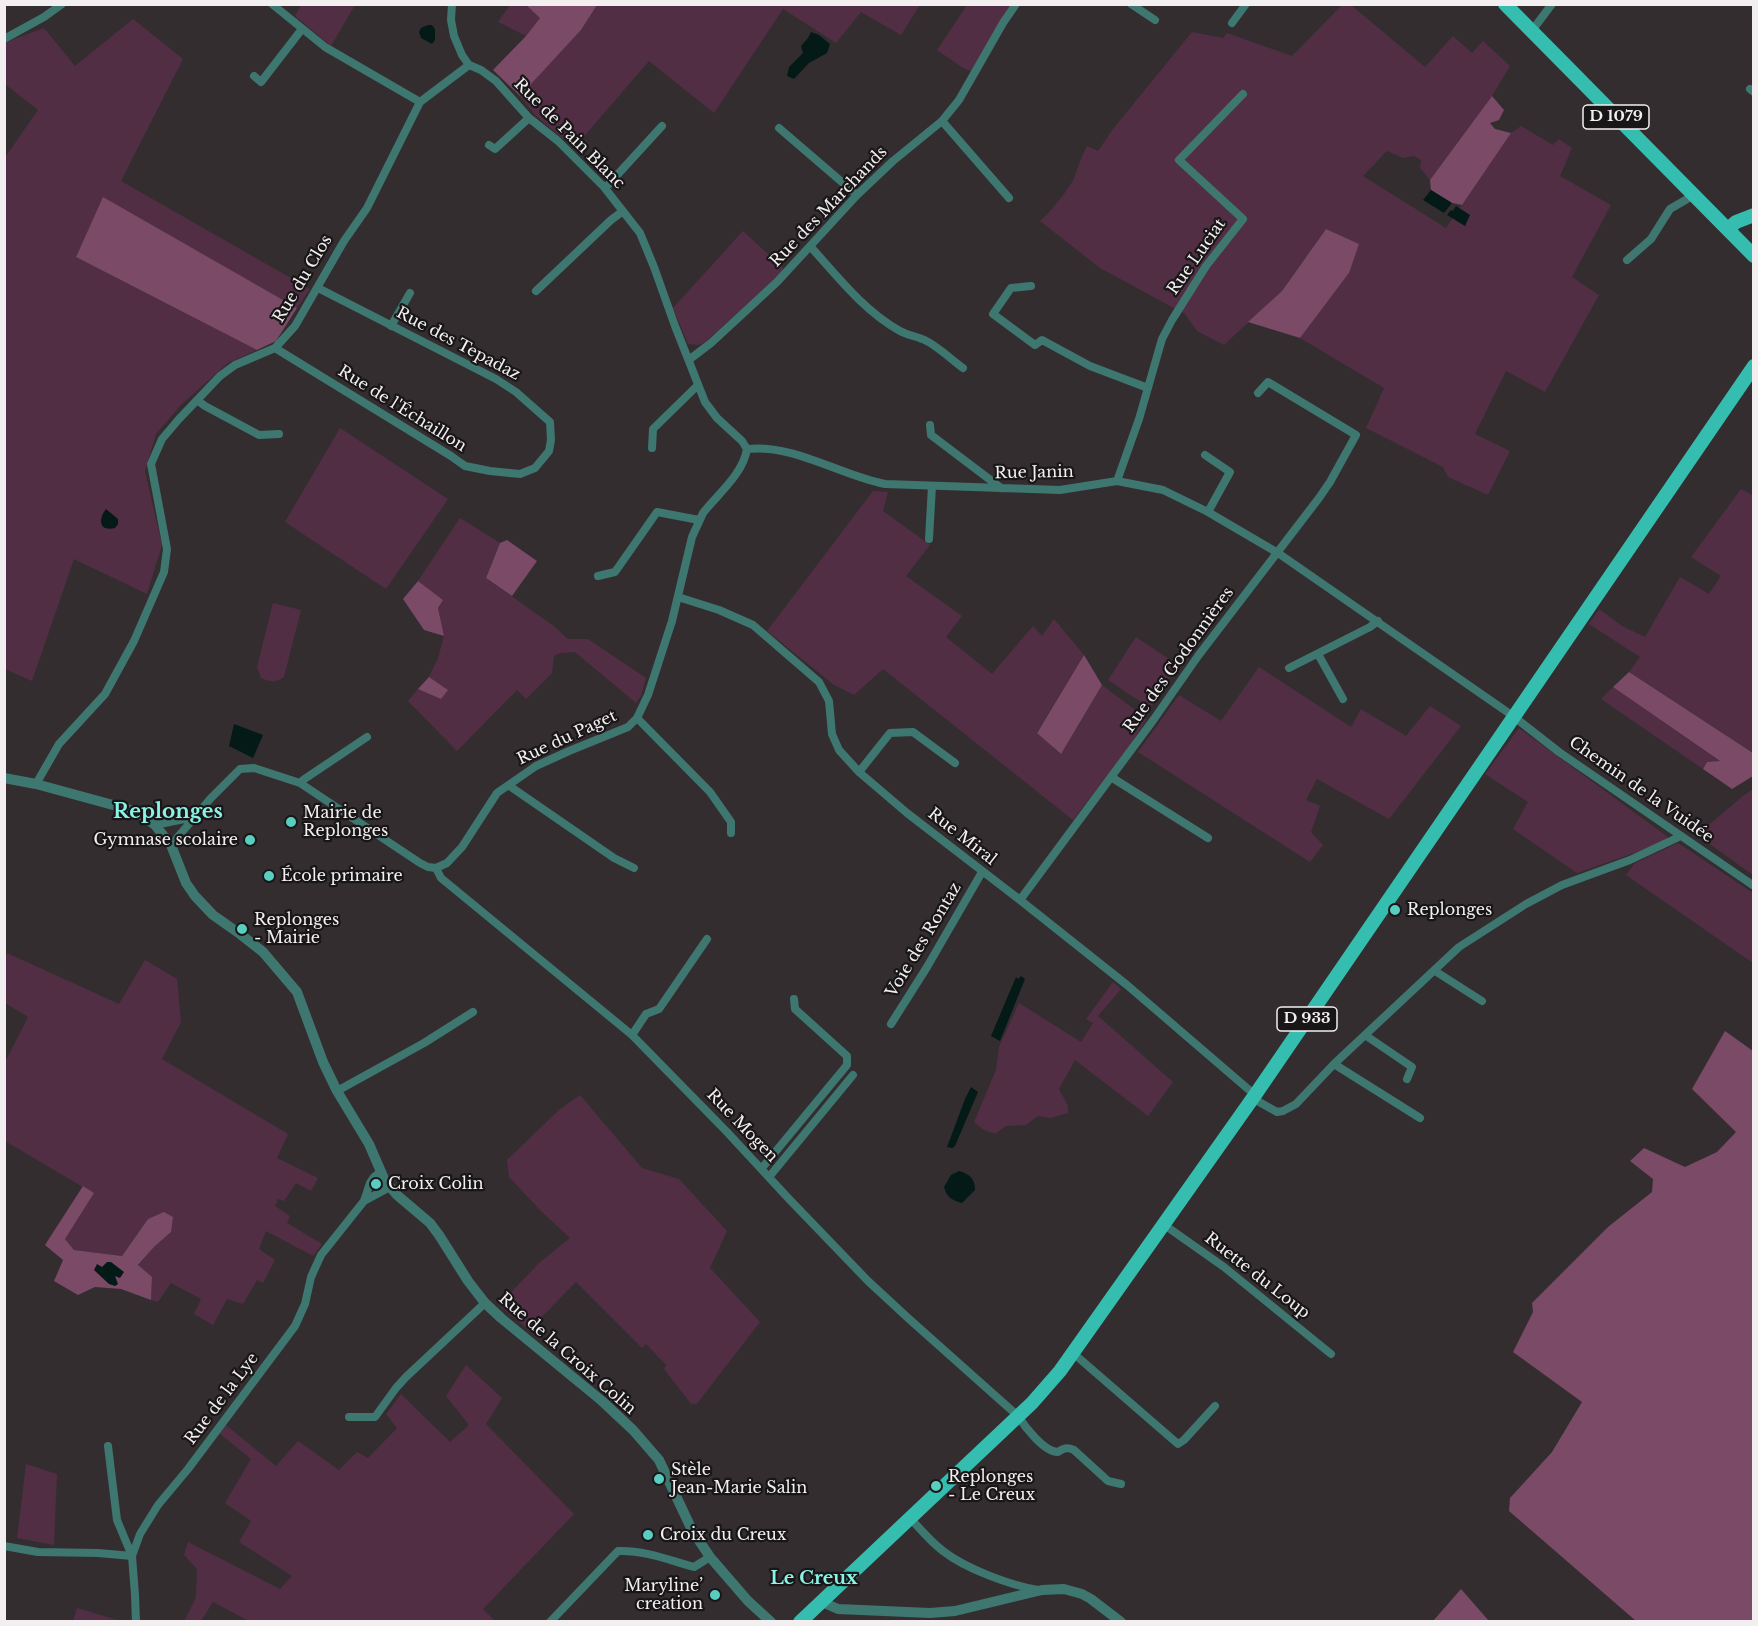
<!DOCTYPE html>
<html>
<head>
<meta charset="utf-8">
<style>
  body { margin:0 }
  #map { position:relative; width:1758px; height:1626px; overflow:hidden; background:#332d30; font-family:"Libre Baskerville",serif }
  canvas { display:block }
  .frame { position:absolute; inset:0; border:6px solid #f3eff1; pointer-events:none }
</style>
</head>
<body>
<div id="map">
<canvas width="1758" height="1626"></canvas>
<div class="frame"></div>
</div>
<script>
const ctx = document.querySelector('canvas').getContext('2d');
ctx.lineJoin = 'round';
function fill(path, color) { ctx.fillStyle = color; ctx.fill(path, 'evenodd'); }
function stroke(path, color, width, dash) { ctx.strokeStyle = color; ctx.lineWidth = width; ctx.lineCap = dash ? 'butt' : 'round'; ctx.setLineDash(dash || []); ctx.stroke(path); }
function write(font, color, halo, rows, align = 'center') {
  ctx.font = font + ' "Libre Baskerville",serif'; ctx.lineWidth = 4.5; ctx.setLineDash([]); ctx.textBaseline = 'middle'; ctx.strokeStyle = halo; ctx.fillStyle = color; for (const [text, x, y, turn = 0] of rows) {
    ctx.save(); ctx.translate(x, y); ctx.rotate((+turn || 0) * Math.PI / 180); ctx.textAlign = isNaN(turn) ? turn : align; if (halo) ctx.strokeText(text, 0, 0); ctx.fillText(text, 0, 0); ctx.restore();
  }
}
fill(new Path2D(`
  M1343 4 1351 5 1425 67 1453 36 1472 53 1483 41 1510 66 1492 96 1430 180 1420 168 1421 160 1414 156 1403 158 1387 151 1363 176 1446 228 1511 133 1521 126 1553 145 1559 139 1572 148 1560 176 1611 205 1572 277 1599 295 1545 392 1506 371 1475 434 1510 451 1488 495 1448 477 1443 467 1366 428 1384 388 1300 338 1349 273 1358 244 1326 229 1282 291 1224 345 1197 331 1185 314 1100 268 1040 221C1049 214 1071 187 1075 176 1078 166 1082 156 1087 146L1098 151 1113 129 1192 32 1223 38 1227 33 1292 56Z
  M301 5H355L331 46 295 16Z
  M510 5H526L540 18 526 36 498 22Z
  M595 5H920L901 35 861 12 836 43 783 9 714 113 649 61 574 148 535 115 520 96 581 30 597 5Z
  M967 5H1012L971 71 963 68 937 50Z
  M133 19 183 59 121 181 310 289 297 308 103 198 76 257 257 350 228 363 181 405 156 434 145 471 162 545 147 594 74 559 32 681 5 669 4 159 38 110 5 84 4 45 9 41 44 28 75 66Z
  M743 231 785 270 705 342 698 345 688 344 673 308Z
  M340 428 448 499 386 589 285 522Z
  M1741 489 1754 496 1753 753 1629 672 1640 657 1589 624 1599 609 1622 626 1645 637 1680 577 1709 594 1721 576 1691 557Z
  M873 491 888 492 883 511 930 545 906 576 962 616 946 637 992 674 1033 626 1042 636 1054 619 1084 655 1037 732 1060 754 1102 685 1147 719 1124 754 1073 820 883 669 854 695 834 685 767 631Z
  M460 518 500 543 486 578 555 627 568 639H588L646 678 641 696 636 703 575 652 560 653 554 656 552 673 526 699 517 690 457 751 408 701 418 689 441 698 447 690 429 677 438 658 444 636 438 608 443 600 418 581Z
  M273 603 301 610 284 677C275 683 270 682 261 678L257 667Z
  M1136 637 1178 665 1150 708 1108 680Z
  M1259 667 1351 727 1361 709 1406 736 1430 706 1461 726 1389 819 1317 779 1306 800 1320 806 1311 832 1323 845 1310 862 1138 752 1179 695 1221 721Z
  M1613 687 1721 762H1707L1703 769 1601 699Z
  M1519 728 1668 837 1657 845 1577 873 1513 829 1528 802 1485 774Z
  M1753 789V875L1697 835 1743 796Z
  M1678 843 1753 893V963L1626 875 1635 863Z
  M7 953 119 1004 145 960 177 979 181 1022 162 1059 288 1134 277 1158 318 1178 311 1191 296 1183 284 1201 278 1199 275 1206 290 1216 287 1223 322 1244 313 1256 266 1231 259 1249 275 1260 263 1283 257 1280 243 1304 227 1299 213 1325 194 1314 201 1299 171 1283 158 1302 151 1300 152 1277 138 1266 154 1247 171 1232 148 1219 122 1256 74 1250 65 1239 93 1193 5 1141V1062L28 1017 5 1003V959Z
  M1113 982 1121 989 1098 1016 1173 1082 1148 1116 1075 1060 1059 1089 1068 1106V1113L1051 1118 1038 1116 1026 1125 1006 1126 995 1134 984 1130 974 1122 996 1070 999 1047 1019 1003 1081 1042 1093 1023 1086 1019Z
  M580 1095 642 1168 679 1179 727 1231 710 1268 760 1322 696 1405 694 1403 692 1405 664 1369 666 1365 646 1344 642 1348 576 1282 529 1330 499 1305 539 1263 570 1238 541 1211 509 1177 507 1160 560 1109Z
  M466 1365 502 1398 486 1424 574 1514 483 1609 495 1621H249L213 1602 201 1621 184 1622 196 1597 197 1569 184 1555 188 1542 280 1589 292 1576 239 1542 251 1521 225 1503 251 1459 219 1433 226 1425 276 1466 298 1441 339 1470 357 1452 368 1458 397 1428 386 1414 401 1394 450 1442 469 1425 446 1396Z
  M26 1464 57 1474 54 1545 17 1538Z
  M77 1608 121 1621H73Z`), '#522e44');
fill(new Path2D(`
  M595 4 597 5 581 30 520 96 493 70 526 36 540 18 526 5Z
  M1492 96 1504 110 1499 120 1490 123 1495 129 1511 133 1462 205 1452 203 1431 190 1430 180Z
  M103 197 297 308 276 341 257 350 76 257Z
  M1326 229 1359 244 1349 273 1300 338 1248 322 1282 291Z
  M507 540 537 561 512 596 486 578 500 543Z
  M418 581 443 600 438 608 444 636 424 630 403 599Z
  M1084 655 1102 685 1061 754 1037 733Z
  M1629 672 1753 753V776L1732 789 1703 769 1707 762 1720 761 1613 687Z
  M429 677 448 690 441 699 418 689Z
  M1725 1031 1753 1051V1621H1636L1509 1511 1510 1498 1552 1452 1582 1402 1513 1352 1533 1312 1532 1303 1608 1227 1652 1192 1653 1179 1630 1161 1644 1148 1685 1167 1717 1152 1736 1132 1692 1089Z
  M83 1186 94 1193 65 1239 74 1250 122 1256 148 1219 164 1212 173 1217 171 1232 154 1247 138 1265 152 1277 151 1300 121 1289 95 1287 78 1295 54 1281 63 1260 45 1245Z
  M1461 1589 1489 1621H1433Z`), '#7a4a67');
fill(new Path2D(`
  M428 25H432L435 29V40L432 44 421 38 419 32 421 28Z
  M811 32 819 35 830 44 827 53 809 63 794 79 787 76 789 67 803 53 801 46 808 38Z
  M1431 190 1452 203 1444 213 1423 200Z
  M1456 206 1470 215 1465 226 1447 215 1451 210 1453 211Z
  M106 509 118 519V524L115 528C99 532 98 519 106 509Z
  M234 724 263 735 253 758 229 746Z
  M1021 976 1025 979 1000 1041 991 1036 1016 977 1018 979Z
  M971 1087 978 1092 955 1146 952 1148 947 1147 965 1099Z
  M959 1171C970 1174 975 1179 975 1190L962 1203C952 1200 947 1198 944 1187L951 1175Z
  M107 1262H111L124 1272 120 1278 115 1276 118 1284 115 1286 109 1284 94 1270 97 1264 102 1267Z`), '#031a17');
stroke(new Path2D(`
  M272 4 325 47 420 102 469 65
  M452 4 451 20 454 36 462 55 469 65 481 70 496 81 529 118 558 141 604 187 640 233 654 267 675 326 705 402 717 418 742 441 747 449C795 444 839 475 885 484L1060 490 1117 481 1163 490 1208 512 1278 553 1513 716 1559 752 1754 886
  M1131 4 1155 20
  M1232 23 1246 4
  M1531 32 1552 4
  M4 39 44 17 62 4
  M254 76 261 82 302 29
  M1750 89 1754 92
  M942 121 1009 198
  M779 128 857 195
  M489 145 495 149 529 118
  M604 187 608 185 662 126
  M810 246C837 276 864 311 900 331 907 335 915 336 922 339 933 342 953 361 963 368
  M1627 260 1651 239 1670 209 1694 195
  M1031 286 1011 288 993 314 1035 345 1042 340 1090 366 1148 388
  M536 291 611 220 623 211
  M391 326 410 293
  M275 348 451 456 465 466 490 471 520 474 535 468 549 451 551 440 550 422 516 392 496 379 318 288
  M690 359 711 343 777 282 857 195 893 161 942 121 959 100 1003 23 1016 4
  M197 400 205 406 259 435 279 434
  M930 425 931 435 1001 488
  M652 448 653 429 698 385
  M1205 455 1230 472 1208 512
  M1117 481 1139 419 1162 339 1172 320 1206 266 1243 219 1179 160 1243 94
  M929 539 932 486
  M598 576 615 572 657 512 699 520
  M678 597 719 610 753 625 819 682 829 701 832 734 839 750 859 772 907 813 1020 900 1127 985 1255 1095
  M1318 654 1343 699
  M1289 668 1370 627 1378 621
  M637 718 710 792 731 822V833
  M859 772 890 733 913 732 955 763
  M1111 777 1208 838
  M300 783 303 780 367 737
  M36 784 59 744 105 694 134 641 164 572 167 549 151 464 162 439 179 419 220 376 235 365 275 348 295 326 344 241 367 208 420 102
  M510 784 511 787 614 858 634 868
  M155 825 194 817
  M171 845 211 798 240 769 254 768 300 783 420 863 428 867 436 868 447 863 462 847 497 793 536 766 569 751 628 727 637 718 648 695 672 621 692 537 703 513C718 494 743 474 747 449
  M436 868 441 878 632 1035 727 1132 789 1199 868 1281 908 1318 1018 1416C1025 1427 1044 1452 1058 1452 1064 1448 1067 1447 1074 1450L1108 1481 1121 1484
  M1020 900 1154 719 1198 656 1319 498 1330 482 1356 435 1268 382 1258 393
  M1435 971 1482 1001
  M891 1024 927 967 982 872
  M632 1035 646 1014 659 1009 707 939
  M1365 1035 1412 1067 1407 1079
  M1334 1064 1420 1118
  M337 1091 424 1043 473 1012
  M1252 1098 1277 1112 1283 1111 1296 1104 1334 1064 1459 947 1526 904 1562 885 1630 860 1681 836
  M762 1168 847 1065V1056L795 1009 794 999
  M769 1177 853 1075
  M364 1201 390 1187
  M1163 1224 1224 1267 1331 1354
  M1073 1353 1178 1444 1184 1440 1215 1406
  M349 1417H375L396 1388 406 1377 485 1303
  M910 1518C921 1530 931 1542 943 1551 966 1569 1010 1585 1038 1590
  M4 1546 38 1552 98 1553 132 1556 117 1520 108 1446
  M136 1622 135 1595 132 1556 140 1534 158 1505 188 1469 295 1326 305 1304 311 1277 321 1255 364 1201 370 1183 374 1177 380 1172
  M550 1622 618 1551C644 1550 669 1560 694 1567L710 1557`), '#3e776f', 8);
stroke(new Path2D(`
  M4 778 36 784 124 808 139 813 155 825 171 845 186 883 195 896 213 915 240 934 263 952 297 992 323 1062 337 1091 369 1144 385 1181 397 1195 430 1223 439 1235 468 1281 485 1303 501 1318 602 1401 633 1430 659 1460 692 1530 710 1557 748 1601 771 1622
  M822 1602 838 1609 930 1613 955 1611 1042 1590 1064 1589 1082 1594 1091 1599 1121 1622`), '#3e776f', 10);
stroke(new Path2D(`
  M1505 4 1754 256
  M1728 229 1736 222 1754 215
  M800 1622 1032 1403 1060 1371 1255 1095 1754 366`), '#35beaf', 14);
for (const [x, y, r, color] of [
  [291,822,6,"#58cec0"],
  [250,840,6,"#58cec0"],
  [269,876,6,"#58cec0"],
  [1395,910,6,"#58cec0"],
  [242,929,6,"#58cec0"],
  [376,1184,6,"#58cec0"],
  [659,1479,6,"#58cec0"],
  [936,1486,6,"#58cec0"],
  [648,1535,6,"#58cec0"],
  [715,1595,6,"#58cec0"]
]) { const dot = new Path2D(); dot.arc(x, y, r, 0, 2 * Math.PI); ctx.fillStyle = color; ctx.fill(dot); stroke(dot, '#191618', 2); }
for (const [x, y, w] of [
  [1616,117,66],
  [1307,1019,60]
]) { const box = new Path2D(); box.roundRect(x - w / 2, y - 12, w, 24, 4.5); ctx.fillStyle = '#191618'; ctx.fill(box); stroke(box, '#f3eff1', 1.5); }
write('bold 15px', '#f3eff1', null, [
  ["D 1079",1616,117],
  ["D 933",1307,1019]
]);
write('16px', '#f3eff1', '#191618', [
  ["Rue de Pain Blanc",569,134,45],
  ["Rue des Marchands",829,207,-46],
  ["Rue Luciat",1197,257,-55],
  ["Rue du Clos",303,279,-59],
  ["Rue des Tepadaz",458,344,28],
  ["Rue de l'Échaillon",402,409,32],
  ["Rue Janin",1034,473,-1],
  ["Rue des Godonnières",1179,660,-54],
  ["Rue du Paget",567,738,-25],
  ["Chemin de la Vuidée",1641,790,35],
  ["Rue Miral",962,837,38],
  ["Voie des Rontaz",924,940,-59],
  ["Rue Mogen",742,1126,46],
  ["Ruette du Loup",1257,1276,38],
  ["Rue de la Croix Colin",567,1354,41],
  ["Rue de la Lye",222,1399,-53]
]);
write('16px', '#f3eff1', '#191618', [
  ["Mairie de",303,813],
  ["Replonges",303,831],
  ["Gymnase scolaire",238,840,"right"],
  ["École primaire",281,876],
  ["Replonges",1407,910],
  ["Replonges",254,920],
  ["- Mairie",254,938],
  ["Croix Colin",388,1184],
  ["Stèle",671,1470],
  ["Jean-Marie Salin",671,1488],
  ["Replonges",948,1477],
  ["- Le Creux",948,1495],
  ["Croix du Creux",660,1535],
  ["Maryline’",703,1586,"right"],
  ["creation",703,1604,"right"]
], 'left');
write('bold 18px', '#8af3e5', '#191618', [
  ["Le Creux",814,1579]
]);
write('bold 20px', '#8af3e5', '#191618', [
  ["Replonges",168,812]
]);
</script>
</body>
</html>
